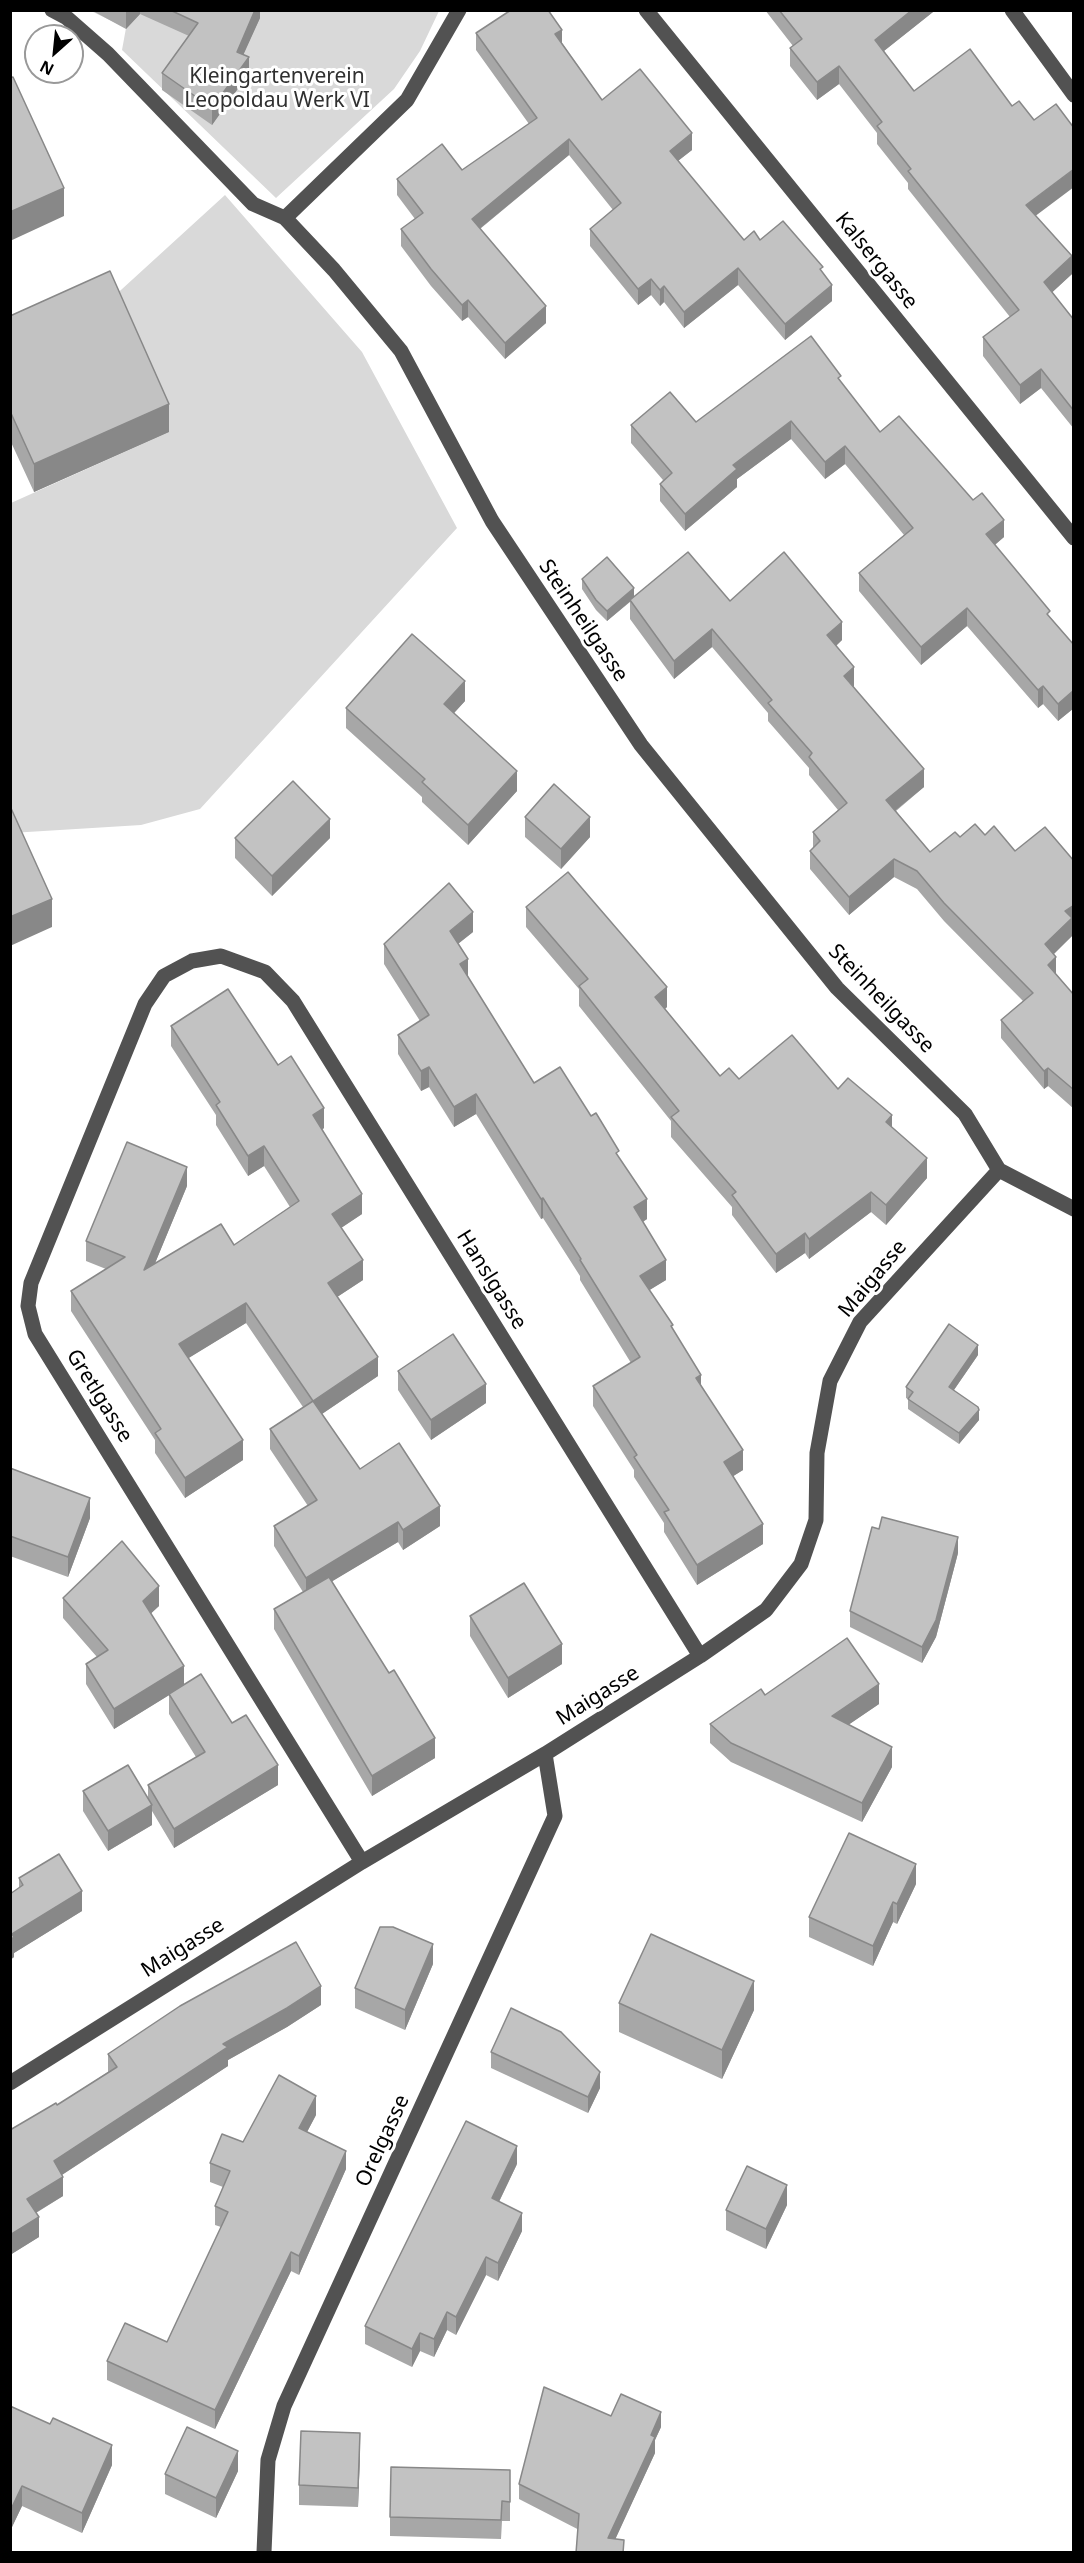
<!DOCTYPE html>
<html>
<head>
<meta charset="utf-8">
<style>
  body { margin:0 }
  #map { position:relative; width:1084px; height:2563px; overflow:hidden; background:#fff; font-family:"Noto Sans",sans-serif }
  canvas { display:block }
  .frame { position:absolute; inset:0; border:12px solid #000; pointer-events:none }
  .north { position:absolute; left:24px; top:24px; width:60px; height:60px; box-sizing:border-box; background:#fff; border:2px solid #999; border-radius:50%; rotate:207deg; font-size:16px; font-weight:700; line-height:24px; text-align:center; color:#000 }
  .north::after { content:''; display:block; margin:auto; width:21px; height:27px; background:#000; clip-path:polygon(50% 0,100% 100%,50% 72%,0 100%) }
</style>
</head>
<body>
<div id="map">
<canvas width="1084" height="2563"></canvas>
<div class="frame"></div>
<div class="north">N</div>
</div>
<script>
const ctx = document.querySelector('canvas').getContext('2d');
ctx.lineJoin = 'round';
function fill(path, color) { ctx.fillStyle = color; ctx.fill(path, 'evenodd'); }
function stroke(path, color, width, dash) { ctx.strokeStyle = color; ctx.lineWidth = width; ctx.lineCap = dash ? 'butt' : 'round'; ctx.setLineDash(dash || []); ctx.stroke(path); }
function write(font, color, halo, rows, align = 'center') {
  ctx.font = font + ' "Noto Sans",sans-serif'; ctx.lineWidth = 6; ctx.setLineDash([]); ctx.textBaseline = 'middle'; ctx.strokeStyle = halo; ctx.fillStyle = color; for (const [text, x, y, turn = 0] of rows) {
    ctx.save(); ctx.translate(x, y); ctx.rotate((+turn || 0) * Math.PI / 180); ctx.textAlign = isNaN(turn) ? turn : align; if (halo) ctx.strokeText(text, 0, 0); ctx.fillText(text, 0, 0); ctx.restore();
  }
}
fill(new Path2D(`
  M91 11H439L420 51 394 89 276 198 122 50 126 28Z
  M225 195 362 352 457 528 200 809 141 825 11 833V503L169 432 110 300Z`), '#d9d9d9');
stroke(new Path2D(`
  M52 10 67 18 108 54 253 204 285 218 334 270 401 351 492 521 641 745 837 988 965 1114 999 1170 1074 1209
  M646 10 1074 538
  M1012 10 1074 95
  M285 218 407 100 459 10
  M362 1862 35 1334 28 1306 31 1283 145 1004 164 976 192 961 221 956 265 972 293 1001 700 1656
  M10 2083 362 1862 545 1754 700 1656 766 1610 801 1564 816 1520 817 1453 830 1381 860 1322 999 1170
  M264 2552 268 2460 284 2406 555 1816 545 1754`), '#525252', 15);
fill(new Path2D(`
  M91 10H260V18L243 54 249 73 212 125 162 90V73L189 36 140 14 126 29Z
  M765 10H933V12L884 51 914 91 1036 216 1072 274 1052 292 1074 320V429L1041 388 1020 404 983 356V337L1010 317 908 189V183L877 144V133L839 84 817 100 790 66V48L793 46Z
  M476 33 562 43 602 100 692 150 678 161 744 240H760L823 273 832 301 785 340 738 285 684 328 664 302 660 306 651 295 638 305 590 246V229L613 210 569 155 480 229 546 323 505 359 468 317 462 321 431 286 401 246V229L415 219 397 195V179L462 170 529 124 476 50Z
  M10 316 169 432 34 492 10 440Z
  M841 383 880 432 1004 537 995 545 1050 617 1074 645V708L1058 721 1043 704 1038 708 967 626 921 665 859 591V573L904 535 845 464 825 479 791 439 737 479V487L685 531 660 501V484L663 480 631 443V425L696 422Z
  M582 579 634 596 730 601 842 640 836 646 854 686 853 687 924 787 896 811 930 852 960 837 985 835 1015 851 1074 861V923L1072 924V936L1053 954 1056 974 1074 995V1109L1048 1086 1044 1089 1001 1038V1020L1023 1001 944 921 917 889 894 877 849 915 810 869V851L813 848V832L838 810 809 775V768L768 721V713L712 647 674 679 630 619V602L607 621 596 610 582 589Z
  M465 701 454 713 517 791 468 845 422 802V797L346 728V708Z
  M525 817 590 837 561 869 525 837Z
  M235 838H330L272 896 235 858Z
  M526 907 667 1007 665 1009 720 1076 739 1079 838 1089 892 1127 927 1178 886 1225 871 1212 809 1259 805 1253 776 1273 732 1215V1207L671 1137V1121L579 1006V989L526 927Z
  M473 932 458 944 468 977 534 1083 591 1116 619 1158 647 1219 643 1222 666 1280 649 1290 673 1329 743 1470 733 1476 763 1544 697 1585 664 1532V1523L634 1477V1470L593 1406V1386L631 1363 580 1280V1276L543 1218 541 1219 476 1114 454 1127 429 1087 421 1091 398 1054V1035L420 1021 384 964V944Z
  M171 1026 278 1065 324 1128 322 1130 362 1214 341 1228 363 1280 337 1297 378 1376 322 1414 360 1469 440 1526 403 1550 398 1542 332 1581 435 1758 372 1796 274 1629V1609L303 1592 274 1546V1526L308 1506 270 1449V1429L303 1407 246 1323 188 1358 243 1460 185 1498 155 1453V1440L71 1311V1291L106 1269 86 1261V1241L187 1186 155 1263 234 1245 290 1207 264 1166 248 1176 216 1125V1115L171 1046Z
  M978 1355 954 1390 979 1420 959 1444 908 1409V1399L906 1398V1387Z
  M398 1371 486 1403 431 1440 398 1390Z
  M10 1468 90 1518 68 1577 10 1556Z
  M958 1553 936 1637 922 1663 850 1627V1611Z
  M63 1598 159 1606 151 1613 184 1684 232 1723 278 1785 174 1848 152 1811V1825L108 1851 83 1811V1791L148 1798V1785L196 1757 169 1714V1695L114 1729 86 1684V1664L97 1657 63 1618Z
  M470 1616 562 1664 508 1698 470 1636Z
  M765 1695 879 1704 848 1725 892 1767 862 1822 731 1762 710 1743V1724Z
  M19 1878 82 1911 14 1953V1957L10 1960 19 1888Z
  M916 1884 897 1924 893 1922 873 1966 809 1937V1917Z
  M433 1964 405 2030 355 2008V1988Z
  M619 2003 754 2010 722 2079 619 2032Z
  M321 2005 287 2027 228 2060V2066L62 2175 63 2196 36 2213 39 2237 10 2255 57 2105 108 2072V2054Z
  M491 2052 600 2088 588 2113 491 2068Z
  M316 2115 307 2132 346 2169 299 2275 291 2271 215 2429 107 2380V2361L167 2342 221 2227 215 2225V2206L223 2187 210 2182V2163L243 2142Z
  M517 2164 499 2202 522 2231 498 2281 486 2275 456 2335 447 2330 434 2357 420 2351 412 2367 365 2344V2326Z
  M787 2205 766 2249 726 2230V2210Z
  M10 2406 112 2465 82 2533 22 2506 12 2527 10 2526Z
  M611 2416 661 2427 655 2440V2453L615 2539 624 2553 519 2499V2484Z
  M360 2453 358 2507 299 2505V2485Z
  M510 2470V2521H502L501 2539 390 2536V2517Z
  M238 2471 216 2518 165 2494V2474Z`), '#a7a7a7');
fill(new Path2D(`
  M127 10H140V14L126 29V12Z
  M255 10H260V18L237 69V52Z
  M912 10H933V12L875 58V40Z
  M562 30V46L555 34Z
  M249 57V73L212 125V108Z
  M839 66V84L817 100V82Z
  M692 133V150L670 167V151Z
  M569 139V155L472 235V219Z
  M1074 169V187L1026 223V205Z
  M64 188V216L10 241V212Z
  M1072 256V274L1044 300V282Z
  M738 268V285L684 328V312Z
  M651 279V295L638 305V289Z
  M832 285V301L785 340V324Z
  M664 286V302L660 306V290Z
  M468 300V317L462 321V305Z
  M546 306V323L505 359V343Z
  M1041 369V388L1020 404V385Z
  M169 404V432L34 492V464Z
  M791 421V439L737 479V487L685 531V514L733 465Z
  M845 446V464L825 479V462Z
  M1004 520V537L986 552V534Z
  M634 588V598L607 621V611Z
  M967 608V626L921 665V647Z
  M842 622V640L827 654V635Z
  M712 629V647L674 679V661Z
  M854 667V686L844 695V676Z
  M465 681V701L444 724V704Z
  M1043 686V704L1038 708V690Z
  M1074 690V708L1058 721V704Z
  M924 769V787L886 818V800Z
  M517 771V791L468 845V825Z
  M590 817V837L561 869V849Z
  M330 819V838L272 896V876Z
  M894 859V877L849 915V897Z
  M52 899V927L10 946V917Z
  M1074 905V923L1072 924V936L1045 963V944L1065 911Z
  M473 912V932L450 950V931Z
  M1056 957V976L1048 965Z
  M468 959V979L460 964Z
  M667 987V1007L655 1017V997Z
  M429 1067V1087L421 1091V1071Z
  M1048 1068V1086L1044 1089V1071Z
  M476 1094V1114L454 1127V1107Z
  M324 1108V1128L313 1135V1115Z
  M892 1115V1135L886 1122Z
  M264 1146V1166L248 1176V1156Z
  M927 1158V1178L886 1225V1205Z
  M187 1167V1186L144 1290V1270Z
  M871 1192V1212L809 1259V1239Z
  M362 1194V1214L332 1234V1214Z
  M543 1198V1218L541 1219V1199Z
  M647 1199V1219L634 1227V1207Z
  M805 1233V1253L776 1273V1254Z
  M363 1260V1280L328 1303V1283Z
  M666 1260V1280L640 1296V1276Z
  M246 1303V1323L179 1364V1344Z
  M978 1345V1355L949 1397V1387Z
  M378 1357V1376L313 1420V1401Z
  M701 1375V1395L696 1378Z
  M486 1384V1403L431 1440V1420Z
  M979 1410V1420L959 1444V1433Z
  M243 1440V1460L185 1498V1478Z
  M743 1450V1470L724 1482V1462Z
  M90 1498V1518L68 1577V1557Z
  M440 1506V1526L403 1550V1530Z
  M398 1522V1542L306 1597V1578Z
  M763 1524V1544L697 1585V1565Z
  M958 1537V1553L936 1637 922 1663V1647Z
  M159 1586V1606L143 1621V1601Z
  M562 1644V1664L508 1698V1678Z
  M184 1666V1686L114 1729V1709Z
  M879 1684V1704L832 1736V1716Z
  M435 1738V1758L372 1796V1776Z
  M892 1747V1767L862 1822V1803Z
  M278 1765V1785L174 1848V1829Z
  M152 1805V1825L108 1851V1831Z
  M916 1864V1884L897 1924V1904Z
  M82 1891V1911L14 1953V1957L10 1960V1940L12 1934Z
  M893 1902V1922L873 1966V1946Z
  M433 1944V1964L405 2030V2010Z
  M754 1981V2010L722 2079V2050Z
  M321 1986V2005L287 2027 228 2060V2066L54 2180V2161L223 2044Z
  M600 2072V2088L588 2113V2097Z
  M316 2096V2115L299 2147V2128Z
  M517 2146V2164L492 2216V2198Z
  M346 2151V2169L299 2275V2256Z
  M63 2177V2196L27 2218V2199Z
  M787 2185V2205L766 2249V2229Z
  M522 2213V2231L498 2281V2263Z
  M39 2217V2237L10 2255V2235Z
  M291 2252V2271L215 2429V2410Z
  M486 2257V2275L456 2335V2317Z
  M447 2312V2330L434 2357V2339Z
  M420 2333V2351L412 2367V2349Z
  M661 2412V2427L655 2440V2453L609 2553 608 2538 651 2435Z
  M360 2433V2453L358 2507V2488Z
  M112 2445V2465L82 2533V2513Z
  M238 2451V2471L216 2518V2498Z
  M22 2486V2506L12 2527V2507Z`), '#888');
const building = new Path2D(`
  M170 10H255L237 52 249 57 212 108 162 73 198 23Z
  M511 10H548L562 30 555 34 602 100 640 69 692 133 670 151 744 240 754 231 760 240 783 221 823 267 820 269 832 285 785 324 738 268 684 312 664 286 660 290 651 279 638 289 590 229 621 203 569 139 472 219 546 306 505 343 468 300 462 305 431 269 401 229 423 213 397 179 442 144 462 170 537 118 476 33Z
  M779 10H912L875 40 914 91 970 49 1012 106 1019 101 1034 120 1056 104 1074 128V169L1026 205 1072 256 1044 282 1074 320V411L1041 369 1020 385 983 337 1019 310 908 171 911 169 877 126 882 122 839 66 817 82 790 48 802 39Z
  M13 77 64 188 10 212V78Z
  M110 271 169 404 34 464 10 411V316Z
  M811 336 841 376 838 378 880 432 899 416 973 500 982 493 1004 520 986 534 1050 611 1047 614 1074 645V690L1058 704 1043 686 1038 690 967 608 921 647 859 573 913 528 845 446 825 462 791 421 733 465 737 469 685 514 660 484 672 473 631 425 670 392 696 422Z
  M688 552 730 601 784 552 842 622 827 635 854 667 844 676 924 769 886 800 930 852 955 832 960 837 975 824 985 835 994 826 1015 851 1045 827 1074 861V905L1065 911 1072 918 1045 944 1056 957 1048 965 1074 995V1090L1048 1068 1044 1071 1001 1020 1033 993 944 903 917 871 894 859 849 897 810 851 820 841 813 832 847 803 809 757 812 753 768 703 772 700 712 629 674 661 630 600Z
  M607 557 634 588 607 611 596 600 582 579Z
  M412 634 465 681 444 704 517 771 468 825 422 782 425 779 346 708Z
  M293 781 330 819 272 876 235 838Z
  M554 784 590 817 561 849 525 817Z
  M10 806 52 899 10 917Z
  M568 872 667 987 655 997 720 1076 729 1068 739 1079 792 1035 838 1089 848 1078 892 1115 886 1122 927 1158 886 1205 871 1192 809 1239 805 1233 776 1254 732 1195 736 1192 671 1117 679 1111 579 986 588 979 526 907Z
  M449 883 473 912 450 931 468 959 460 964 534 1083 560 1067 591 1116 596 1113 619 1151 616 1153 647 1199 634 1207 666 1260 640 1276 673 1325 671 1326 701 1375 696 1378 743 1450 724 1462 763 1524 697 1565 664 1512 669 1510 634 1457 637 1455 593 1386 640 1357 580 1260 581 1259 543 1198 541 1199 476 1094 454 1107 429 1067 421 1071 398 1035 429 1015 384 944Z
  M228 989 278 1065 291 1056 324 1108 313 1115 362 1194 332 1214 363 1260 328 1283 378 1357 313 1401 246 1303 179 1344 243 1440 185 1478 155 1433 161 1429 71 1291 125 1257 86 1241 127 1142 187 1167 144 1270 221 1224 234 1245 299 1201 264 1146 248 1156 216 1105 220 1102 171 1026Z
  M949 1324 978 1345 949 1387 978 1407 979 1410 959 1433 908 1399 913 1392 906 1387Z
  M453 1334 486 1384 431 1420 398 1371Z
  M313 1401 360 1469 399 1443 440 1506 403 1530 398 1522 306 1578 274 1526 317 1500 270 1429Z
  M10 1468 90 1498 68 1557 10 1536Z
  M882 1517 958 1537 936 1620 922 1647 850 1611 872 1527 879 1529Z
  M122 1541 159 1586 143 1601 184 1666 114 1709 86 1664 108 1650 63 1598Z
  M329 1577 389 1673 394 1670 435 1738 372 1776 274 1609Z
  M524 1583 562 1644 508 1678 470 1616Z
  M847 1638 879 1684 832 1716 892 1747 862 1803 731 1743 710 1724 761 1689 765 1695Z
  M201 1674 232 1723 246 1715 278 1765 174 1829 148 1785 205 1752 169 1694Z
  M128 1765 152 1805 108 1831 83 1791Z
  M849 1833 916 1864 897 1904 893 1902 873 1946 809 1917Z
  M59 1854 82 1891 12 1934 14 1937 10 1940V1894L23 1885 19 1878Z
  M380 1927H393L433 1944 405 2010 355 1988Z
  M651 1934 754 1981 722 2050 619 2003Z
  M296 1942 321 1986 287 2008 223 2044 228 2047 54 2161 63 2177 27 2199 39 2217 10 2235V2130L56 2103 57 2105 117 2067 108 2054 180 2006Z
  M511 2008 561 2032 600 2072 588 2097 491 2052Z
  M279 2075 316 2096 299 2128 346 2151 299 2256 291 2252 215 2410 107 2361 125 2323 167 2342 228 2212 215 2206 230 2171 210 2163 222 2134 243 2142Z
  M466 2121 517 2146 492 2198 522 2213 498 2263 486 2257 456 2317 447 2312 434 2339 420 2333 412 2349 365 2326Z
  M747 2166 787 2185 766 2229 726 2210Z
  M544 2387 611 2416 621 2394 661 2412 651 2435 655 2437 608 2538 624 2540 623 2553H576L579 2514 519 2484Z
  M10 2406 50 2424 53 2418 112 2445 82 2513 22 2486 12 2507H10Z
  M187 2427 238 2451 216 2498 165 2474Z
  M301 2431 360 2433 358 2488 299 2485Z
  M391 2467 510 2470V2502L502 2501 501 2520 390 2517Z`);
fill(building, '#c2c2c2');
stroke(building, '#888', 1.5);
write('21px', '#303030', '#fff', [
  ["Kleingartenverein",277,77],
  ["Leopoldau Werk VI",277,101]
]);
write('21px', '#000', '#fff', [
  ["Kalsergasse",876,261,51],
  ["Steinheilgasse",583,621,56],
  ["Steinheilgasse",881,999,46],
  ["Maigasse",873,1279,-50],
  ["Hanslgasse",491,1280,58],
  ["Gretlgasse",99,1396,58],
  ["Maigasse",598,1696,-32],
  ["Maigasse",183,1948,-32],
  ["Orelgasse",383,2141,-65]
]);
</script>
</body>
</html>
